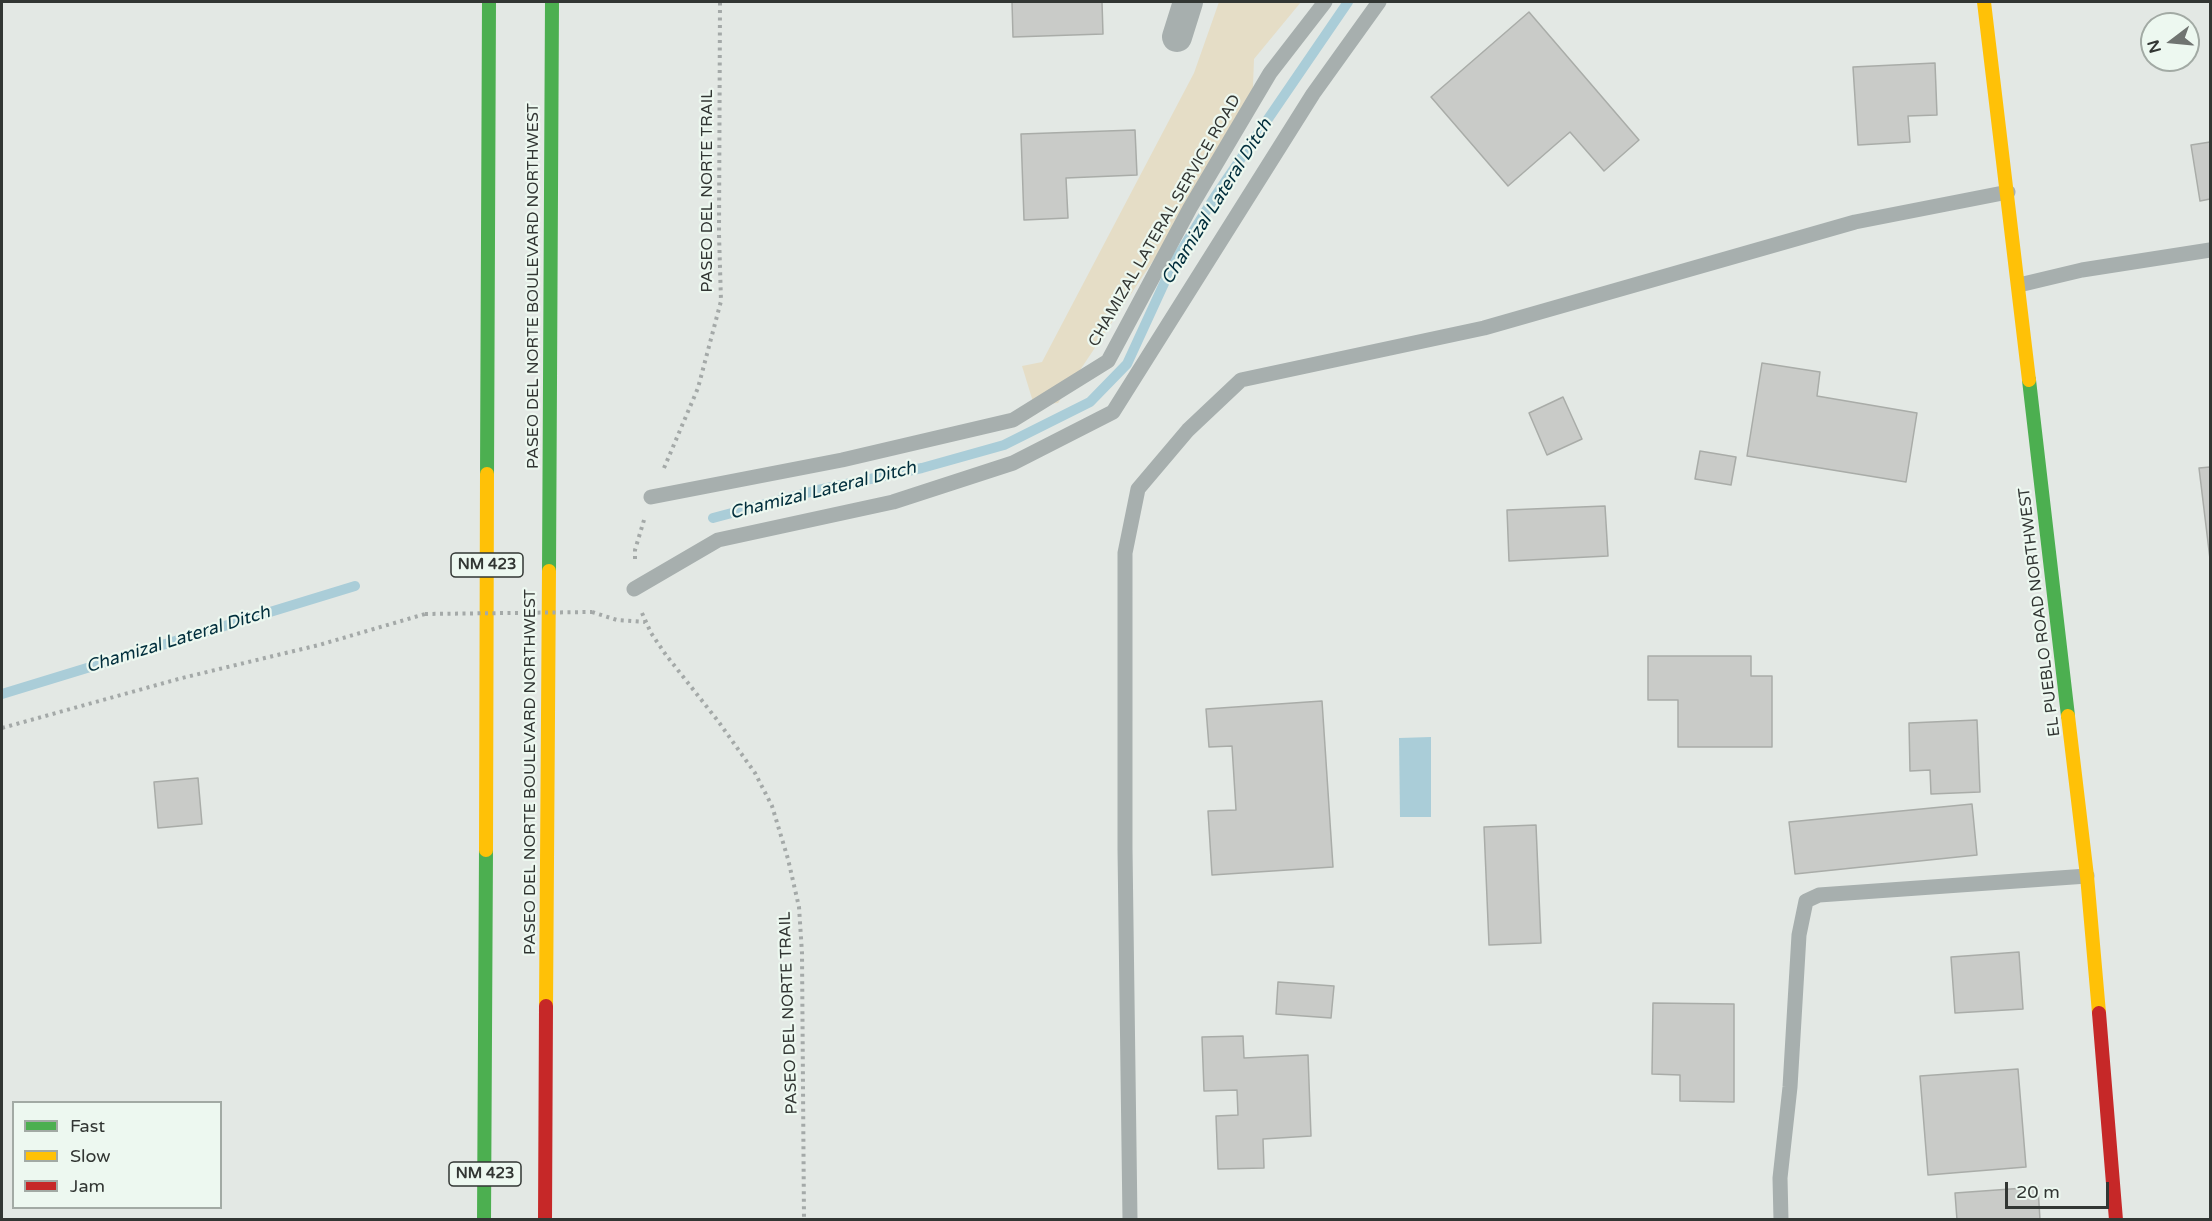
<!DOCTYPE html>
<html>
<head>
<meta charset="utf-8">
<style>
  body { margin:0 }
  #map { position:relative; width:2212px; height:1221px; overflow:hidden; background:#e3e8e4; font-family:"Varela Round",sans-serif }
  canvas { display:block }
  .frame { position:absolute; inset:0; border:3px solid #323633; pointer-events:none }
  .legend { position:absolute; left:12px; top:1101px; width:210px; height:108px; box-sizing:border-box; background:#edf8f0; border:2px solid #a2aaa4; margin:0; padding:8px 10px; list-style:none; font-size:18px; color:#323633 }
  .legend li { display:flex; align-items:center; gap:12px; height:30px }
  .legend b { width:30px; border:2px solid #a2aaa4 }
  .north { position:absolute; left:2140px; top:12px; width:60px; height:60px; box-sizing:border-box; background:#edf8f0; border:2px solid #a2aaa4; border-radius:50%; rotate:254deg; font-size:16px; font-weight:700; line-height:24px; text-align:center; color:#323633 }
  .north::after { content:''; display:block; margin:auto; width:21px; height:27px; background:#707471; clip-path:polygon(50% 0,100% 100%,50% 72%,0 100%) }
  .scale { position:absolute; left:2005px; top:1182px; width:104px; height:27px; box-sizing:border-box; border:3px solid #323633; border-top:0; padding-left:8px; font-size:18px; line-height:21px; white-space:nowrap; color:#323633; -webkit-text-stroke:4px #edf8f0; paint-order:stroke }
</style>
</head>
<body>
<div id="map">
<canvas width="2212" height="1221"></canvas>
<div class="frame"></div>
<ul class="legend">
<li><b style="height:8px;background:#4caf50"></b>Fast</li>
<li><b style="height:8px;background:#ffc107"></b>Slow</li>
<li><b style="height:8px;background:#c62828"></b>Jam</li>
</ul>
<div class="north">N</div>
<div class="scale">20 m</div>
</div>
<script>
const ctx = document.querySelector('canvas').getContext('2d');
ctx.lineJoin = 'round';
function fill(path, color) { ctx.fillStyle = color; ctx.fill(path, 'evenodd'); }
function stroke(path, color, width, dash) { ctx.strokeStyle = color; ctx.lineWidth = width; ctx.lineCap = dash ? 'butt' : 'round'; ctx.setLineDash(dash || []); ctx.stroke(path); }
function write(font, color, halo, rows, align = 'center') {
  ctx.font = font + ' "Varela Round",sans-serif'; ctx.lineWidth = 4.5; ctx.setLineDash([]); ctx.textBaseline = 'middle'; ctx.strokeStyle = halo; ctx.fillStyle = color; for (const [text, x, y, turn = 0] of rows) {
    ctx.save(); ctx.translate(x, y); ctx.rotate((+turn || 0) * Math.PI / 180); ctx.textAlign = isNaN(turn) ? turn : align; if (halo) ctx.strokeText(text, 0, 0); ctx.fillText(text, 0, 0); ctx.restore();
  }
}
fill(new Path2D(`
  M1219 2H1301L1254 59 1252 113 1058 403 1034 405 1022 366 1042 362 1194 73Z`), '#e5ddc6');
fill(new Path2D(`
  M1431 737V817H1400L1399 738Z`), '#aacdd8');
stroke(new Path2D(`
  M713 518 818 490 922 468 1004 445 1090 402 1127 364 1173 264 1216 195 1348 2
  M2 694 355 586`), '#aacdd8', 10);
const building = new Path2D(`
  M1012 2H1102L1103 34 1013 37Z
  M1529 12 1639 140 1604 171 1570 132 1508 186 1431 97Z
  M1935 63 1937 115 1908 116 1910 142 1858 145 1853 67Z
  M1135 130 1137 175 1066 178 1068 218 1024 220 1021 134Z
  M2210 142V199L2200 201 2191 145Z
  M1762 363 1820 372 1817 396 1917 413 1906 482 1747 456Z
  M1563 397 1582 439 1547 455 1529 413Z
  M1700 451 1736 457 1731 485 1695 479Z
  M2210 467V559L2199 468Z
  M1605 506 1608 556 1509 561 1507 510Z
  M1648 656H1751V676H1772V747H1678V700H1648Z
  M1322 701 1333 867 1212 875 1208 811 1236 810 1232 746 1209 747 1206 709Z
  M1977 720 1980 792 1931 794 1930 770 1910 771 1909 723Z
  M198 778 202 824 158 828 154 782Z
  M1972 804 1977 855 1795 874 1789 822Z
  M1536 825 1541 943 1489 945 1484 827Z
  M2019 952 2023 1009 1955 1013 1951 957Z
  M1278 982 1334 986 1331 1018 1276 1014Z
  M1653 1003 1734 1004V1102L1680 1101V1075L1652 1074Z
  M1243 1036 1244 1058 1308 1055 1311 1136 1263 1139 1264 1168 1218 1169 1216 1116 1238 1115 1237 1090 1204 1091 1202 1037Z
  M2018 1069 2026 1167 1928 1175 1920 1076Z
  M2038 1187 2040 1220H1957L1955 1193Z`);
fill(building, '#c9cbc8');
stroke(building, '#a9aca8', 1.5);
stroke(new Path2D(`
  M664 468 698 388 721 301 719 234 720 2
  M635 559V550L644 520
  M592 612 617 620 645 622
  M642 613 651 633 666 655 718 721 755 773 772 806 788 859 799 907 802 953 804 1220
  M2 728 182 678 319 645 425 614`), '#a4a9a8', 4, [3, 4.5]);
stroke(new Path2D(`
  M2019 285 2082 270 2210 250
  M651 497 842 460 1013 420 1108 361 1190 208 1270 73 1325 2
  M634 589 718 540 893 502 1013 463 1113 412 1313 94 1379 2
  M1130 1220 1125 849V553L1138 489 1188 430 1241 380 1484 328 1855 222 2008 192
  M1781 1220 1780 1178 1790 1087 1799 935 1806 901 1819 895 2087 876`), '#a7afae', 15);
stroke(new Path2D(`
  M1177 37 1188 2`), '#a7afae', 30);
stroke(new Path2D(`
  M2029 380 2068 716
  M487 474 489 2
  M549 571 552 2
  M484 1220 486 850`), '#4caf50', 14);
stroke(new Path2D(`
  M1984 2 2029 380
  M2068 716 2087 876 2099 1013
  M486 850 487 474
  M546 1006 549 571`), '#ffc107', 14);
stroke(new Path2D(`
  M2099 1013 2116 1220
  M545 1220 546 1006`), '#c62828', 14);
stroke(new Path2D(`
  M425 614 592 612`), '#a4a9a8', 4, [3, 4.5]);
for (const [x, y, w] of [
  [487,565,72],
  [485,1174,72]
]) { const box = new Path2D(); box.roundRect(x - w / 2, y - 12, w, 24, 4.5); ctx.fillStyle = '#edf8f0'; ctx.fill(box); stroke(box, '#323633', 1.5); }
write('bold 15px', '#323633', null, [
  ["NM 423",487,565],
  ["NM 423",485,1174]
]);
write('16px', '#323633', '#edf8f0', [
  ["PASEO DEL NORTE TRAIL",708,191,-90],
  ["CHAMIZAL LATERAL SERVICE ROAD",1165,221,-60],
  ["PASEO DEL NORTE BOULEVARD NORTHWEST",534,286,-90],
  ["EL PUEBLO ROAD NORTHWEST",2040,612,-97],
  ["PASEO DEL NORTE BOULEVARD NORTHWEST",531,772,-90],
  ["PASEO DEL NORTE TRAIL",789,1013,-92]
]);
write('italic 18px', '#012e3c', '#edf8f0', [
  ["Chamizal Lateral Ditch",1217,202,-58],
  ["Chamizal Lateral Ditch",823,491,-14],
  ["Chamizal Lateral Ditch",178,640,-17]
]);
</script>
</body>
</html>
